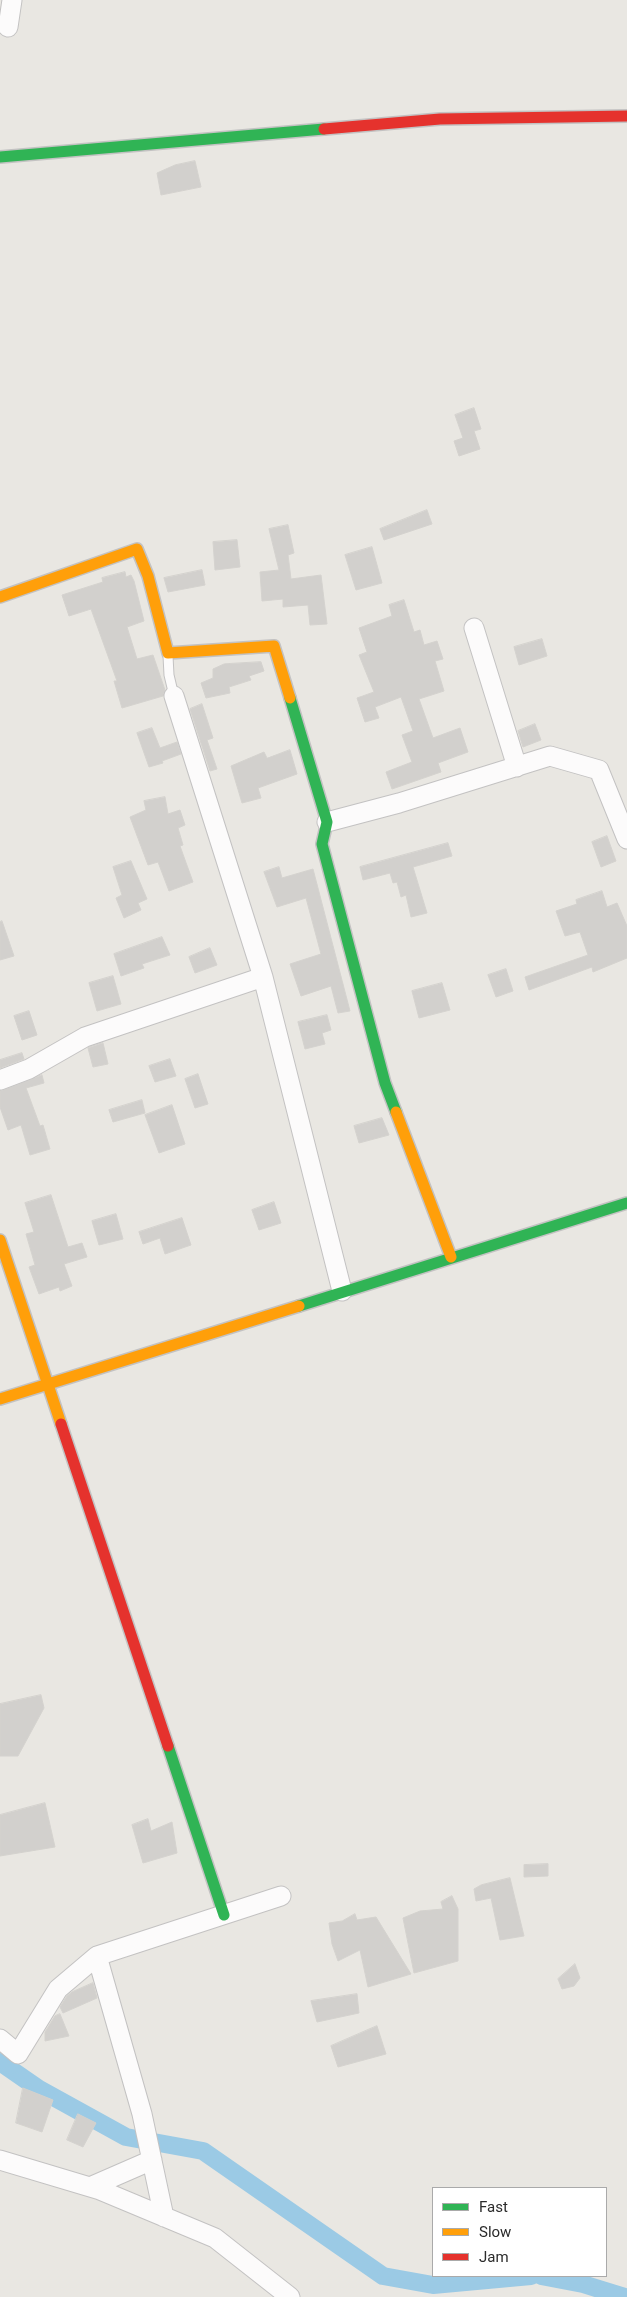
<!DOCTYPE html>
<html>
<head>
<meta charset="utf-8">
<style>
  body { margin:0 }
  #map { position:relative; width:627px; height:2297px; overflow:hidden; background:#e9e7e2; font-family:Roboto,sans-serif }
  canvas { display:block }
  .legend { position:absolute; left:432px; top:2187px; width:175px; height:90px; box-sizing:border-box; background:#fff; border:1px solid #aaa; margin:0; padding:6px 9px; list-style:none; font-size:15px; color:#2b2b2b }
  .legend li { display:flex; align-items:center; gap:10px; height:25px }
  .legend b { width:25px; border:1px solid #aaa }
</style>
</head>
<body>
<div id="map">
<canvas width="627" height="2297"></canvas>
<ul class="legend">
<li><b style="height:6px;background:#30b455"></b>Fast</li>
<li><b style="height:6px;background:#ff9f0a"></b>Slow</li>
<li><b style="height:6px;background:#e5322d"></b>Jam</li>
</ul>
</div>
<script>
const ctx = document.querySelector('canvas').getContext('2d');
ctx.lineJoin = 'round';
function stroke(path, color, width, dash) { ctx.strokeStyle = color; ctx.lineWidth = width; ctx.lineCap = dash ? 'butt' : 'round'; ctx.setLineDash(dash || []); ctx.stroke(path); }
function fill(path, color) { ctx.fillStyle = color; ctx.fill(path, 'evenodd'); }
stroke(new Path2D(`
  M0 2062 39 2089 126 2137 203 2151 383 2276 433 2285 531 2276
  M541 2276 583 2284 625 2297`), '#9bcae5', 18);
const building = new Path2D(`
  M195 161 201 187 161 195 157 173 175 165Z
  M474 408 481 429 474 431 480 449 459 456 454 441 463 438 455 415Z
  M427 510 432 524 384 540 380 529Z
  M288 525 294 553 288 555 291 579 321 575 327 624 310 625 308 605 283 607V599L262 601 260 572 279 570 269 529Z
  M237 540 240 567 215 570 213 542Z
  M372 547 382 583 356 590 345 555Z
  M202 570 205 585 168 592 164 578Z
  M125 572 126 577 131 575 134 581 144 621 127 627 137 659 153 655 165 690 163 696 122 708 114 681H117L91 609 69 616 62 595 103 582 102 578Z
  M404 600 414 632 420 630 424 645 437 641 443 659 435 661 444 691 419 699 433 738 460 728 468 752 438 763 441 772 392 789 386 772 412 762 402 735 413 731 401 697 375 707 379 718 365 722 357 698 374 692 359 655 367 652 359 628 392 616 389 605Z
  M542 639 547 656 519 665 514 647Z
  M261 662 264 671 249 676 251 680 229 687 230 693 206 698 201 683 213 678V669L224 664Z
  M202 704 213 738 207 740 217 769 210 771 190 709Z
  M535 724 541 740 523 747 518 731Z
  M152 728 160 748 177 742 181 754 162 761 163 763 149 767 137 733Z
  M290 750 297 774 258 788 261 798 242 803 231 766 264 752 267 758Z
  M165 797 168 814 180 810 185 825 178 828 183 845 180 846 193 882 169 891 158 862 148 865 130 817 146 810 144 801Z
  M607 836 616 861 601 867 592 842Z
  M448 843 452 856 413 867 427 913 411 917 406 895 401 897 397 882 393 883 390 873 363 880 360 867Z
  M131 861 147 899 138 903 141 910 124 918 116 898 122 895 113 867Z
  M279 867 282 878 313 869 350 1011 338 1013 331 986 301 996 290 964 321 954 306 898 277 907 264 872Z
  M602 891 607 907 617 903 627 926V958L593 972 592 967 529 990 525 977 588 955 580 932 565 936 556 911 577 904 576 900Z
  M2 921 14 956 0 960V922Z
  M162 937 170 955 142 964 144 968 121 976 114 954Z
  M210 948 217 965 195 973 189 957Z
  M506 969 513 991 496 997 488 975Z
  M113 976 121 1004 97 1011 89 983Z
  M442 983 450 1010 419 1018 412 991Z
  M29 1011 37 1035 22 1040 14 1016Z
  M327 1015 331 1030 322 1033 325 1044 305 1049 298 1022Z
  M103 1043 108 1064 93 1067 88 1048Z
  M22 1053 24 1059 0 1068V1060Z
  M170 1059 176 1076 155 1082 149 1066Z
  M198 1074 208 1104 195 1108 185 1079Z
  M42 1075 44 1083 26 1088 40 1126 43 1125 50 1149 30 1155 21 1125 8 1130 0 1107V1091Z
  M142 1100 145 1113 113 1122 109 1110Z
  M172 1105 185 1144 159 1153 145 1115Z
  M382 1118 389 1135 359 1143 354 1126Z
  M51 1195 68 1247 82 1243 87 1257 64 1264 72 1286 60 1291 59 1287 39 1294 29 1267 35 1265 26 1234 34 1232 25 1203Z
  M274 1202 281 1223 259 1230 252 1210Z
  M116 1214 123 1239 99 1245 92 1221Z
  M182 1218 191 1245 165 1254 160 1238 143 1244 139 1232Z
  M41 1695 44 1708 18 1756H0V1704Z
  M45 1803 55 1847 0 1856V1815Z
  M148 1819 151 1831 172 1822 177 1853 143 1863 132 1825Z
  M548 1864V1876L524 1877V1865Z
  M510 1878 524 1936 500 1940 491 1898 476 1901 474 1889 481 1885Z
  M452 1896 458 1909V1961L414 1973 403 1918 420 1911 443 1909 441 1902Z
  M355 1914 357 1920 376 1917 411 1974 368 1987 360 1950 338 1961 332 1944 329 1923 342 1921Z
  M575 1964 580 1978 574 1986 562 1989 558 1979Z
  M93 1983 97 1998 63 2013 60 2007 67 1996 72 1992Z
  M357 1994 359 2013 317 2022 311 2001Z
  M60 2014 69 2036 45 2041V2032L55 2016Z
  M377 2026 386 2054 338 2067 331 2046Z
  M23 2088 53 2100 42 2132 16 2123Z
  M78 2114 96 2123 83 2147 67 2140Z`);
fill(building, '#d2d0cd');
stroke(building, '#d4d2ce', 1);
const lane = new Path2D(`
  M168 656 169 675 174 696`);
const street = new Path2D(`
  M8 27 12 0
  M474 628 517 767
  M174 696 263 977 342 1291
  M327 822 399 803 550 756 599 770 627 839
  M0 1080 29 1069 85 1037 263 977
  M0 2039 18 2054 58 1989 97 1956
  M0 2160 100 2190 215 2238 290 2297
  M90 2187 152 2160
  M164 2217 142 2114 97 1956 281 1896`);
const fast = new Path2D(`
  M0 157 324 129
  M290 698 327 822 322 844 385 1083 396 1112
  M299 1306 627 1203
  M168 1746 224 1915`);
const slow = new Path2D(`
  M0 597 137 549 148 576 168 653 274 646 290 698
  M396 1112 451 1257
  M0 1240 61 1424
  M0 1399 299 1306`);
const jam = new Path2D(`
  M324 129 440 119 627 116
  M61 1424 168 1746`);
stroke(lane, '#c3c2c2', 11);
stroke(street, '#c3c2c2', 21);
stroke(fast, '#c3c2c2', 14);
stroke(slow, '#c3c2c2', 14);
stroke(jam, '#c3c2c2', 14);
stroke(lane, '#fcfbfb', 9);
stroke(street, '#fcfbfb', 19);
stroke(fast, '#30b455', 11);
stroke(slow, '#ff9f0a', 11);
stroke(jam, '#e5322d', 11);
</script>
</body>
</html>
